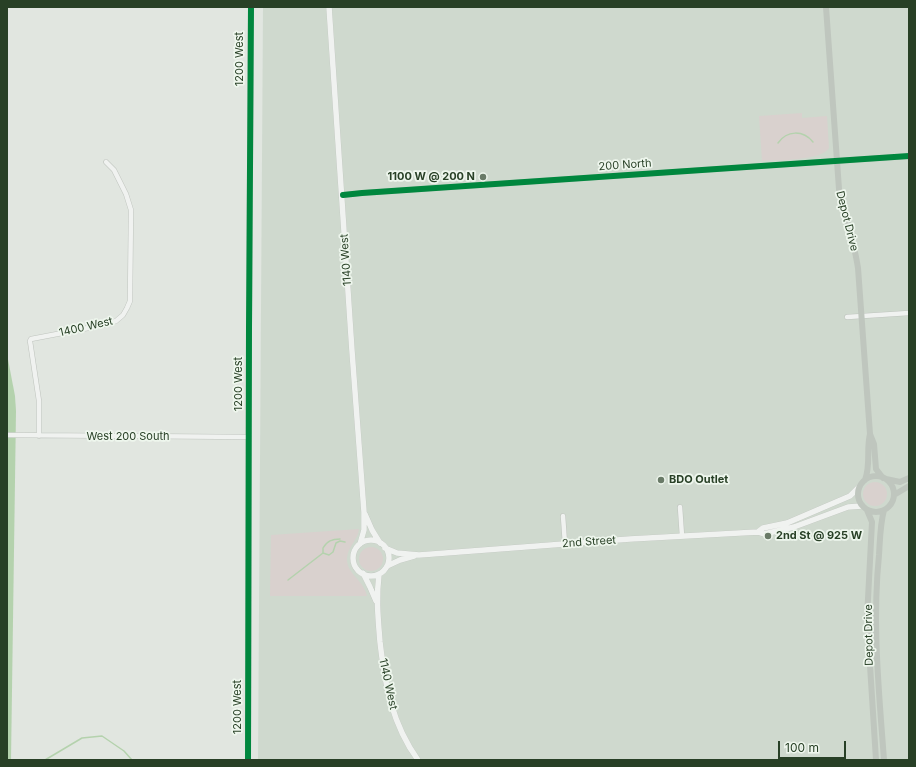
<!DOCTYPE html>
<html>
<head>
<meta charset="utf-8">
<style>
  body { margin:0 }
  #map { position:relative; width:916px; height:767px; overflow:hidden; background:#e1e6e0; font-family:Inter,sans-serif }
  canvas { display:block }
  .frame { position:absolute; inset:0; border:8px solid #284026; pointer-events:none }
  .scale { position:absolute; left:778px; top:741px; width:68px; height:18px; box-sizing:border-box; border:2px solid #284026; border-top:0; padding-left:5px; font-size:12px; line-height:14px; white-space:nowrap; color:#284026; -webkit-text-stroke:3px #eef6ed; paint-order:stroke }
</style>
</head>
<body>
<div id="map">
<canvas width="916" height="767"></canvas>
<div class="frame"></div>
<div class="scale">100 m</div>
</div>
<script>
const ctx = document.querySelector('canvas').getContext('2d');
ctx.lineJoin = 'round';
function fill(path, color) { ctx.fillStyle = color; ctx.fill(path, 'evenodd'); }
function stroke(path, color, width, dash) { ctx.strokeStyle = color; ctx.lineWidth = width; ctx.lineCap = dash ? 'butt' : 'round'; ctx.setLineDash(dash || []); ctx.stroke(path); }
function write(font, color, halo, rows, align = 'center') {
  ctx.font = font + ' Inter,sans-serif'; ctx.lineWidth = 3.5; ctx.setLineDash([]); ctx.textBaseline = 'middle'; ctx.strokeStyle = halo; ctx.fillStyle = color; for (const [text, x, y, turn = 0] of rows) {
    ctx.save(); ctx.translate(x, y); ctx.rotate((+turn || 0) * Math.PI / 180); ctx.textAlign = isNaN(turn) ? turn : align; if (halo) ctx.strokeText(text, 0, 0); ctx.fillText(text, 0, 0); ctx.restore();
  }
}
fill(new Path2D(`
  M263 7H909V760H258Z`), '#cfd9ce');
fill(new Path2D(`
  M802 113V118L827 116 829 148C821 161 777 160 762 161L759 116Z
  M863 494a12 12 0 1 1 24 0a12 12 0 1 1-24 0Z
  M359 529C358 540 348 546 347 558 346 574 364 580 367 596H270L271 535Z
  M359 559a12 12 0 1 1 24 0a12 12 0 1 1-24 0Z`), '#d9d1ce');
fill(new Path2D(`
  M7 354 15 396 16 411 11 760H7Z`), '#b4d2ad');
stroke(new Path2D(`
  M778 143C787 130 803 130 813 142
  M340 539C332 539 327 541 323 548V553L329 555 333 552 336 543 340 541 345 542
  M288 580 323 553
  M45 760 82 738 102 736 124 751 132 760`), '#b4d2ad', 1.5);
const minor = new Path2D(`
  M343 195 362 193 909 156
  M847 317 909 313
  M7 435 249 437
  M39 436V401L30 341 31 339 104 325 116 321 123 315 127 308 130 301 131 210 126 194 114 170 106 162
  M680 507 682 536
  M563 516 565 544`);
const tertiary = new Path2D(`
  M329 7 352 351 364 512V530L360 544
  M365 514 372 530 380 543
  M758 532 763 528 787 523 850 496 859 487
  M353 558a18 18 0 1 1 36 0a18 18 0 1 1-36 0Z
  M385 548 397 553 419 555 630 539 758 532 764 534 794 527 848 507 862 506
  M387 566 400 560 414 556
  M363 573 370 587 376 601
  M379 574C376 599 378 617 380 642 385 685 392 724 418 760
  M248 760 249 327 251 7`);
stroke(minor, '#bfc4be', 5.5);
stroke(tertiary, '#bfc4be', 6);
stroke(minor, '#f0f2f0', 4.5);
stroke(tertiary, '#f0f2f0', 5.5);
stroke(new Path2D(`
  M826 7 839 189C845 216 854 241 858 268L870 434C866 450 871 464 865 480
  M870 434 874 444 876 469 883 478
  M858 494a18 18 0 1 1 36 0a18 18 0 1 1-36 0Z
  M886 479 900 482 909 478
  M894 495 909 486
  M867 510 872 522 867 618 876 760
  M884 760C879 692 872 623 879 555 880 540 880 525 884 510`), '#bfc6be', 6);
stroke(new Path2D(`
  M343 195 362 193 909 156
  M248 760 249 327 251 7`), '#00873e', 6);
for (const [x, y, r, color] of [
  [483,177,4,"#697a67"],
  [661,480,4,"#697a67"],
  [768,536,4,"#697a67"]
]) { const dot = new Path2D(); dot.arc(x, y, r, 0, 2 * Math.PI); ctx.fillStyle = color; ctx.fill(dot); stroke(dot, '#eef6ed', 1.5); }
write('11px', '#284026', '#eef6ed', [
  ["1200 West",240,59,-90],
  ["200 North",625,165,-4],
  ["Depot Drive",847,221,76],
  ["1140 West",346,260,-94],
  ["1400 West",86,327,-13],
  ["1200 West",239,384,-90],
  ["West 200 South",128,437],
  ["2nd Street",589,542,-4],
  ["Depot Drive",869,635,-91],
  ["1140 West",388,684,78],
  ["1200 West",238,707,-90]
]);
write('bold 11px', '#284026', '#eef6ed', [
  ["1100 W @ 200 N",475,177,"right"],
  ["BDO Outlet",669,480],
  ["2nd St @ 925 W",776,536]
], 'left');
</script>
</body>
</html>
